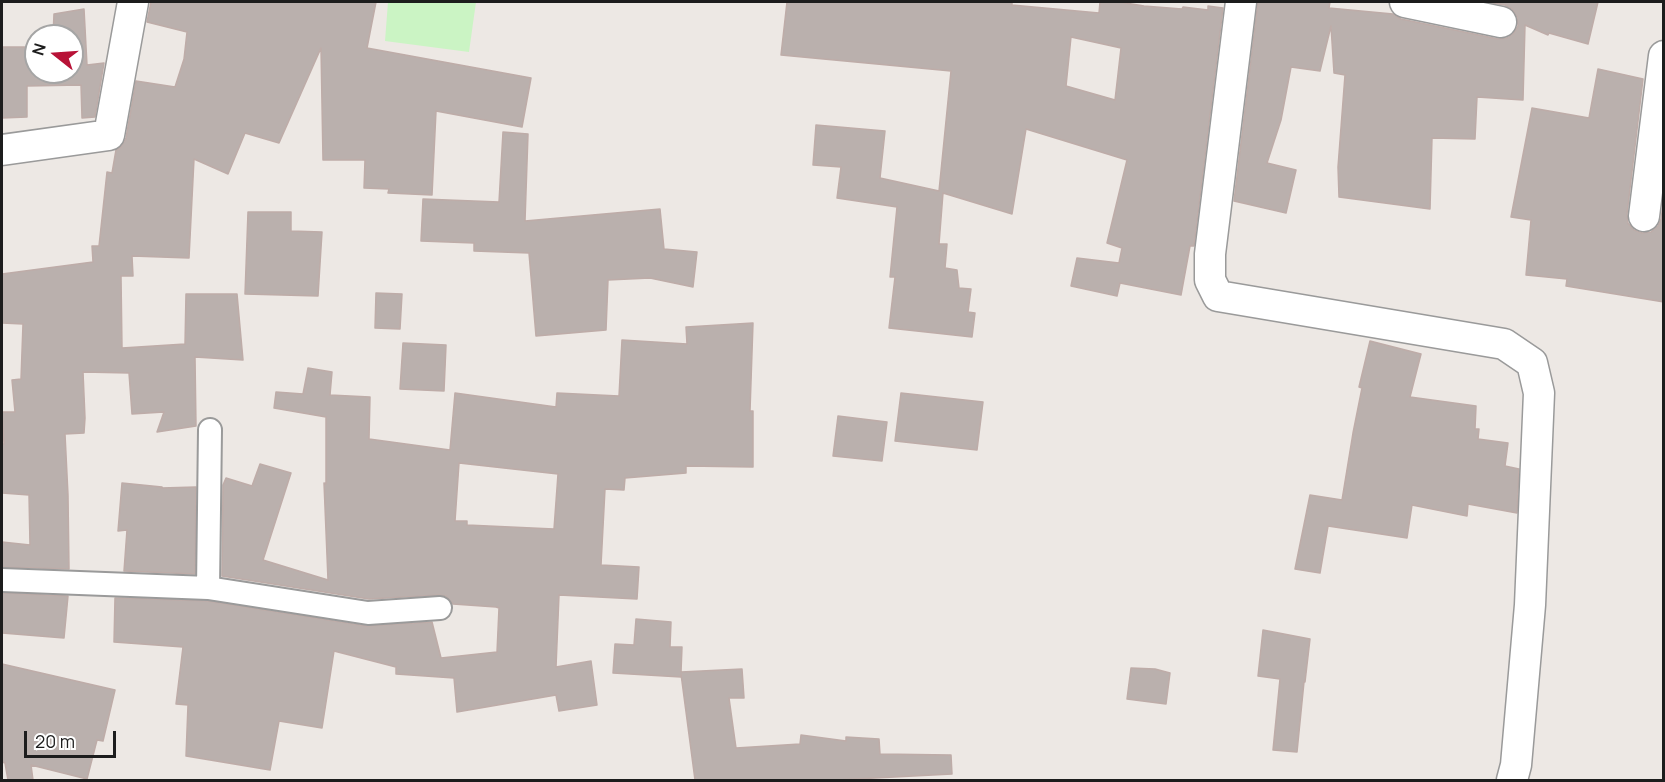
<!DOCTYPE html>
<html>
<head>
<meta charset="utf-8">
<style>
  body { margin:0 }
  #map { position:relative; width:1665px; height:782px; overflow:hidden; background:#ede8e4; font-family:Manrope,sans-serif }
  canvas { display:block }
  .frame { position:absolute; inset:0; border:3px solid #1d1d1d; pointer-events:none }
  .north { position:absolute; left:24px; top:24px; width:60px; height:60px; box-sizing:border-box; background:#fff; border:2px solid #a5a5a5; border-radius:50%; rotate:287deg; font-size:16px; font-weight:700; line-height:24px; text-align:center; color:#1d1d1d }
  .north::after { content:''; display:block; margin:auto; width:21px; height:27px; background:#b81237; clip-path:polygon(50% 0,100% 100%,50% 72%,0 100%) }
  .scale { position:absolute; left:24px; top:731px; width:92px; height:27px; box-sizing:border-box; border:3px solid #1d1d1d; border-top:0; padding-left:8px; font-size:18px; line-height:21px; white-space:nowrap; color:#1d1d1d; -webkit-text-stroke:4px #fff; paint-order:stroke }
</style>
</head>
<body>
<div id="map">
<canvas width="1665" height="782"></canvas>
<div class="frame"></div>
<div class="north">N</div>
<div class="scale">20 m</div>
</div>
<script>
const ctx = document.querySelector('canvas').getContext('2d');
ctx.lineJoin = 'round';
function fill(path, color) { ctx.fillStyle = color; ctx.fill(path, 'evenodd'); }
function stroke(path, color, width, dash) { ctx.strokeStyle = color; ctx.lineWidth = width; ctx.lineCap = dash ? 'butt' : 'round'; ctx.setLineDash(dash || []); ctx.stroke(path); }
fill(new Path2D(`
  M388 2H476L469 52 385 41Z`), '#cbf4c4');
const building = new Path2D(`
  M151 2H376L367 48 531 78 522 127 436 111 432 195 388 193 389 189 364 188 365 160H323L321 48 279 143 245 133 228 174 194 159 189 258 132 256 133 276H121L122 348 185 344 186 294H237L243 360 195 357 196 426 157 432 164 412 132 414 129 373 83 372 85 418 84 433 65 434 68 495 69 569 2 567V542L30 545 29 495 2 493V444H4L2 412H15L12 380 21 379 23 324 2 323V274L93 262 92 246H99L107 172 112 173 116 150 121 147 126 138 136 81 175 87 184 59 187 32 147 22Z
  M787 2H1012V5L1099 13 1100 2H1120L1144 6 1182 9 1183 7 1208 10V6L1223 8 1194 246H1190L1181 295 1120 283 1117 296 1071 286 1077 258 1119 263 1122 248 1107 243 1127 160 1026 129 1012 214 943 193 939 244H947L945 268 957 270 959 288 971 289 968 312 975 313 972 337 889 328 895 277H890L897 207 837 198 841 167 813 165 816 125 885 131 880 178 939 191 951 71 781 55ZM1071 37 1121 48 1115 100 1066 86Z
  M1258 2H1330L1329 8 1393 14 1401 19 1498 39 1507 38 1513 34 1518 26 1517 17 1512 9 1505 5 1487 2H1598L1588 44 1549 33 1548 35 1525 25 1523 100 1477 97 1475 139 1432 138 1430 209 1339 197 1338 167 1345 75 1334 73 1331 26 1320 71 1291 67 1281 120 1267 163 1296 170 1286 213 1234 201Z
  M84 9 87 65 104 63 95 117 82 118 81 85 27 86V117L2 118V47H36V72H72V36H53L54 14Z
  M1598 69 1643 79 1627 214 1628 223 1634 230 1642 233 1651 232 1658 226 1661 219 1664 199V302L1566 286 1567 279 1526 275 1531 220 1511 217 1532 108 1589 118Z
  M503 132 528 134 525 221 660 209 664 249 697 252 693 287 650 278 608 280 606 330 536 336 529 253 474 251V243L421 241 423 199 499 202Z
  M248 212H291V231L322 232 318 296 245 294Z
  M376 293 402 294 400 329 375 328Z
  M753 323 750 411H753V467L686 466V473L625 478 624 490 605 489 601 565 639 567 637 599 559 595 556 667 591 661 597 705 559 711 556 695 457 712 454 678 396 674V667L334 651 322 728 279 721 270 770 186 756 188 705 176 704 183 647 114 642 115 598H123L207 601 366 626 432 622 441 658 497 652 499 608 496 607 453 604 446 596 439 595 369 599 222 576 223 485 226 478 252 486 260 464 291 473 263 560 328 580 324 483 326 484V417L274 408 276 392 303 394 308 368 332 372 330 395 370 397 369 439 450 450 455 393 556 407 557 393 619 396 622 340 687 344 686 327ZM459 463 558 474 554 529 467 525V521H455Z
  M1370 341 1421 354 1410 397 1476 406 1475 429H1479L1478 439 1508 443 1505 466 1519 469 1517 513 1468 504 1467 516 1412 505 1407 538 1328 526 1320 573 1295 569 1310 495 1342 500 1353 433 1362 388 1359 387Z
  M403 343 446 345 444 391 400 389Z
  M901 393 983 402 977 450 895 441Z
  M838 416 887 422 882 461 833 456Z
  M122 483 162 487 161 488 196 487 195 574 124 571 127 530 118 531Z
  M2 593 68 596 64 638 2 633Z
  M636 619 671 622 670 647H682L681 672 742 669 744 698H729L736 748 800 744 801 735 846 741V737L879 739 880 754 951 755 952 774 837 780H695L681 674V677L613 673 615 644 634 645Z
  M1263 630 1310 639 1305 682H1304L1297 752 1273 750 1280 679 1258 676Z
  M2 664 115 690 103 741 97 740 87 779 31 765 33 780H8L5 763 2 762Z
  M1131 668 1155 669 1170 673 1166 704 1127 699Z`);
fill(building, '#bab0ad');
stroke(building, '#beaca8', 1.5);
const pedestrian = new Path2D(`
  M2 580 208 588 368 613 440 608
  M208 588 210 430`);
const minor = new Path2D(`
  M1241 2 1210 254V280L1218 296 1504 344 1532 363 1539 393 1530 605 1516 765 1512 780
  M1405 2 1501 22
  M2 150 109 135 133 2
  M1644 216 1664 56`);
stroke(pedestrian, '#9a9a9a', 26);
stroke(minor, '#9a9a9a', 33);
stroke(pedestrian, '#fff', 22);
stroke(minor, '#fff', 30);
</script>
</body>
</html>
